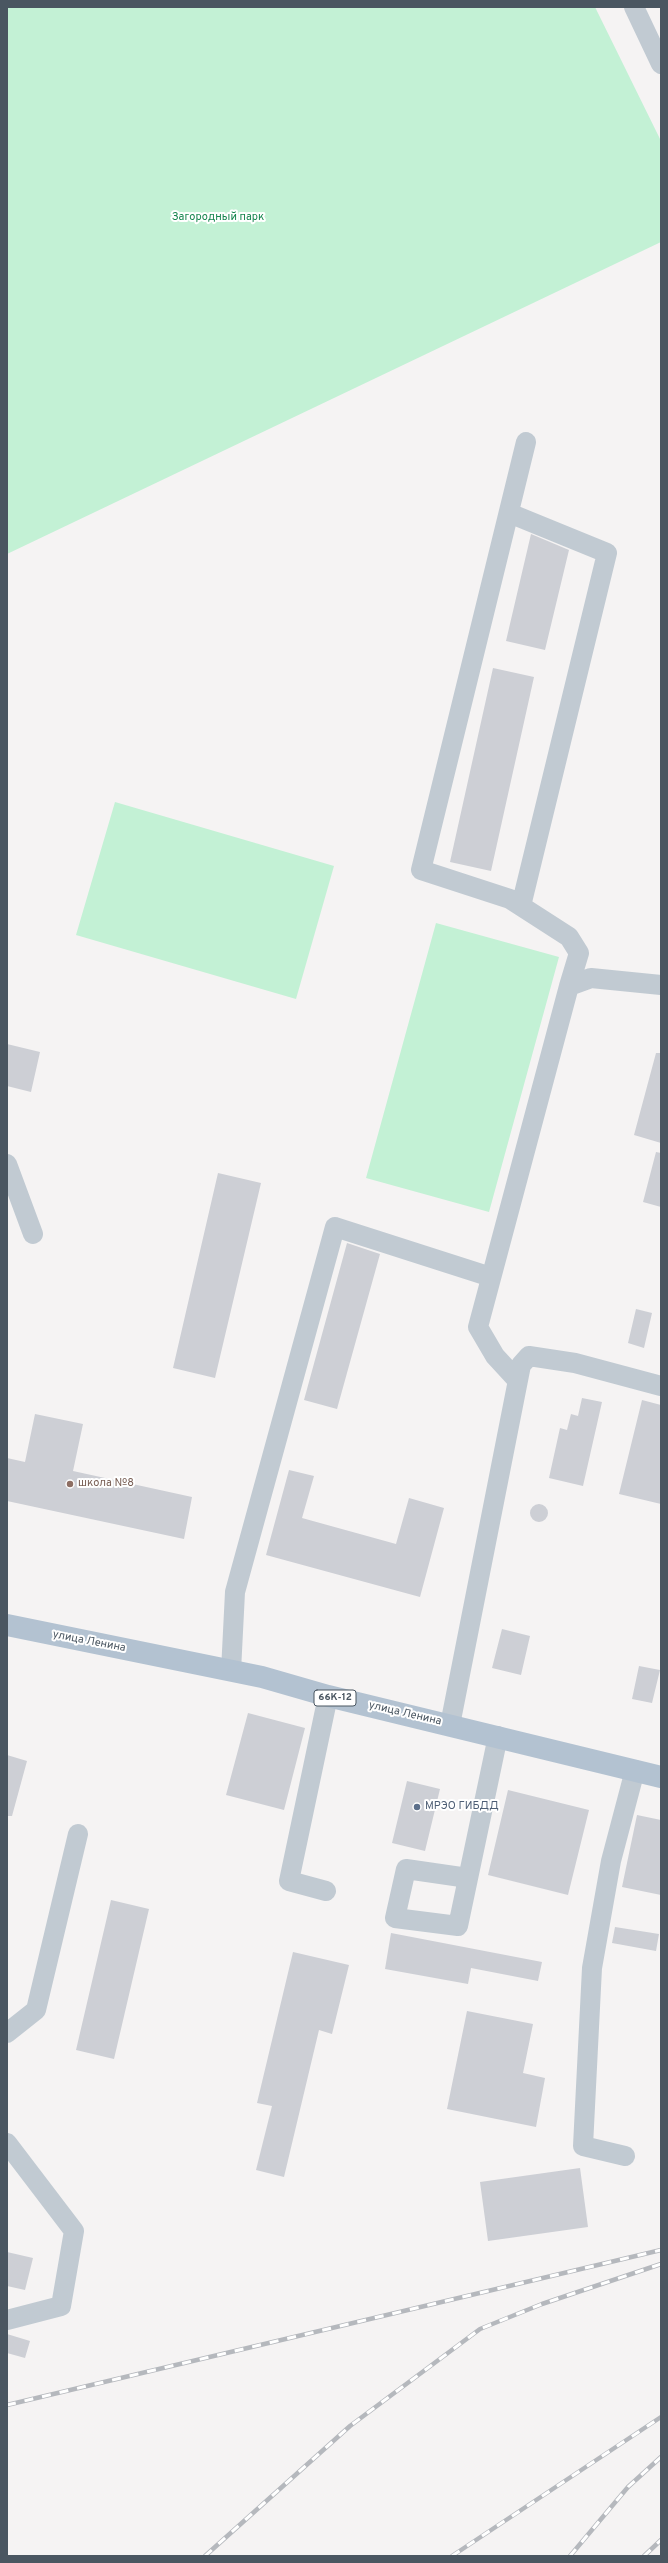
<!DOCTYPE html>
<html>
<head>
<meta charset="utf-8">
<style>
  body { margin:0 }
  #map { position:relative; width:668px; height:2563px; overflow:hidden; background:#f5f3f3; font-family:Overpass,sans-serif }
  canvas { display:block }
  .frame { position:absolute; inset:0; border:8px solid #4a5661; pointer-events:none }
</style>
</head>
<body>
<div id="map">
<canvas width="668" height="2563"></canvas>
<div class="frame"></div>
</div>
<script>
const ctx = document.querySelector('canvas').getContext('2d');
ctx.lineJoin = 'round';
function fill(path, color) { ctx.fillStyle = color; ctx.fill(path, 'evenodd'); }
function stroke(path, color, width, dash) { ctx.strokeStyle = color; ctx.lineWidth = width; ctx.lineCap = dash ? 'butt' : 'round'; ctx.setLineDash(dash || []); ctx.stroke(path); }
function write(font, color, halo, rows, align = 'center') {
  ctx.font = font + ' Overpass,sans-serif'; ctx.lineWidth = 4; ctx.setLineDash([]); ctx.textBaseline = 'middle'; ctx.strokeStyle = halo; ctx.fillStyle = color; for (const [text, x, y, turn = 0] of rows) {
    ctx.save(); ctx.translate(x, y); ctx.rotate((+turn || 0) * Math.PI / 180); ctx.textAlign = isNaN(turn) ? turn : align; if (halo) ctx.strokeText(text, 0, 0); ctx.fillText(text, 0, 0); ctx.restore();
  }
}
fill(new Path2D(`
  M7 7H595L661 141V242L7 554Z
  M115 802 334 866 296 999 76 935Z
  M436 923 559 957 489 1212 366 1178Z`), '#c3f1d5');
fill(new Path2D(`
  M531 534 569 550 545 650 506 641Z
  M493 668 534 677 491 871 450 862Z
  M7 1044 40 1052 31 1092 7 1086Z
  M656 1053H661V1143L634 1135Z
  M656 1152 661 1153V1207L643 1202Z
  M218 1173 261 1183 215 1378 173 1368Z
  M347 1243 380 1254 337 1409 304 1400Z
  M636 1309 652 1313 644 1348 628 1343Z
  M582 1398 602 1402 583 1486 549 1478 560 1428 567 1430 571 1414 578 1416Z
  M642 1400 661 1405V1504L619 1494Z
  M35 1414 83 1424 73 1471 192 1497 184 1539 7 1501V1458L25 1462Z
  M289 1470 314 1476 302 1518 396 1544 409 1498 444 1508 420 1597 266 1555Z
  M530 1513a9 9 0 1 1 18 0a9 9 0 1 1-18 0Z
  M502 1629 530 1636 521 1675 492 1668Z
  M639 1666 660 1670 652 1703 632 1699Z
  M248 1713 305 1728 284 1810 226 1795Z
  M7 1755 27 1761 12 1816H7Z
  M407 1781 440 1789 425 1851 392 1843Z
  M508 1790 589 1810 568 1895 488 1875Z
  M637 1815 661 1820V1895L622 1887Z
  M111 1900 149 1909 114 2059 76 2050Z
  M615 1927 659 1934 656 1951 612 1943Z
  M391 1933 542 1962 538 1981 471 1968 468 1984 385 1969Z
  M293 1952 349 1965 332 2034 319 2030 284 2177 256 2170 272 2106 257 2103Z
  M467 2011 533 2024 523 2073 545 2078 536 2127 447 2109Z
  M580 2168 588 2227 488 2241 480 2182Z
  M7 2252 33 2258 25 2290 7 2286Z
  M7 2334 30 2341 25 2358 7 2353Z`), '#cdcfd5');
stroke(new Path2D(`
  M634 7 661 64
  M526 442 421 870 510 899 569 937 579 953 569 986
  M509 513 607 553 521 906
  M7 1164 33 1234
  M518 1381 495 1356 478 1327 569 986 591 978 661 985
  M231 1671 235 1592 335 1227 491 1277
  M450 1725 521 1365 529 1356 575 1363 661 1386
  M468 1878 406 1869 395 1918 458 1926 498 1736
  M326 1891 289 1881 328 1696
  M7 2033 36 2010 78 1834
  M7 2143 74 2231 61 2306 7 2320
  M625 2156 583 2146 592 1968 611 1861 635 1770`), '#c1cad2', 20);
stroke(new Path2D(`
  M7 1625 262 1677 328 1696 661 1777`), '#b3c2d1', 22);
const rail = new Path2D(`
  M7 2405 661 2250
  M205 2556 350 2426 480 2329 542 2304 661 2264
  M452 2556 661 2417
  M570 2556 628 2487 661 2457
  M644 2556 661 2540`);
stroke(rail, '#b5b8bd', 4.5);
stroke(rail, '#fff', 3, [9]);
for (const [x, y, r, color] of [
  [70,1484,4,"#8d6e63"],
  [417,1807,4,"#5c6f8a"]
]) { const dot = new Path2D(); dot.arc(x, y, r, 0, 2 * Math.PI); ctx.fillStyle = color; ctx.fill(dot); stroke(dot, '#fff', 1.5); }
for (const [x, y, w] of [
  [335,1698,42]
]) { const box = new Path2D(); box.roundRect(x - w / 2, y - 8, w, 16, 3); ctx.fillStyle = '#fff'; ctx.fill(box); stroke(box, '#4a5661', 1); }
write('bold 10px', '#4a5661', null, [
  ["66К-12",335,1698]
]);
write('11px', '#17864f', '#fff', [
  ["Загородный парк",218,218]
]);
write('11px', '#785e54', '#fff', [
  ["школа №8",78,1484]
], 'left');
write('11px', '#4a5661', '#fff', [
  ["улица Ленина",89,1642,11],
  ["улица Ленина",405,1714,13]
]);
write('11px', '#4e5e75', '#fff', [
  ["МРЭО ГИБДД",425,1807]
], 'left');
</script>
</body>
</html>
